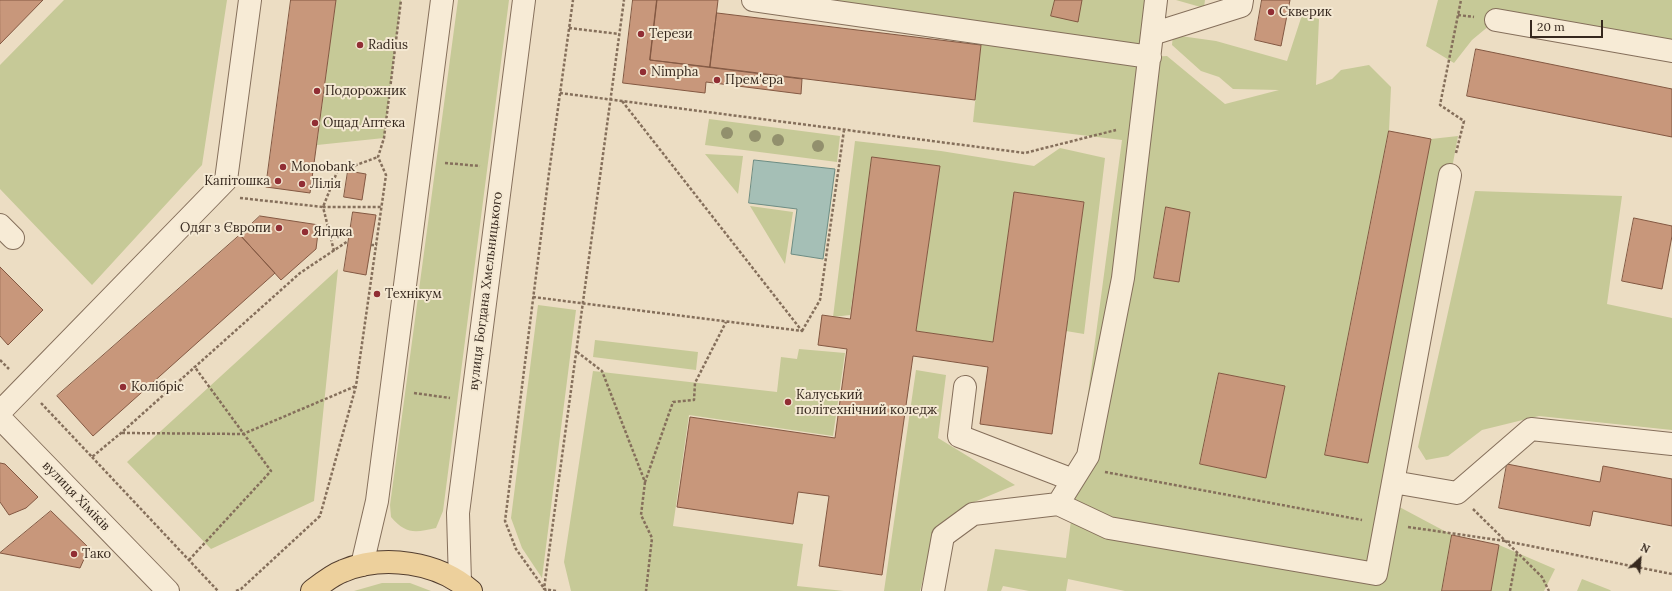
<!DOCTYPE html>
<html>
<head>
<meta charset="utf-8">
<style>
  body { margin:0 }
  #map { position:relative; width:1672px; height:591px; overflow:hidden; background:#ecddc3; font-family:Lora,serif }
  canvas { display:block }
  .north { position:absolute; left:1620px; top:539px; width:40px; height:40px; -webkit-text-stroke:3px #f4e8d2; paint-order:stroke; rotate:26deg; font-size:11px; font-weight:700; line-height:16px; text-align:center; color:#36281e }
  .north::after { content:''; display:block; margin:auto; width:14px; height:18px; background:#36281e; clip-path:polygon(50% 0,100% 100%,50% 72%,0 100%) }
  .scale { position:absolute; left:1530px; top:20px; width:73px; height:18px; box-sizing:border-box; border:2px solid #36281e; border-top:0; padding-left:5px; font-size:12px; line-height:14px; white-space:nowrap; color:#36281e; -webkit-text-stroke:3px #f4e8d2; paint-order:stroke }
</style>
</head>
<body>
<div id="map">
<canvas width="1672" height="591"></canvas>
<div class="north">N</div>
<div class="scale">20 m</div>
</div>
<script>
const ctx = document.querySelector('canvas').getContext('2d');
ctx.lineJoin = 'round';
function fill(path, color) { ctx.fillStyle = color; ctx.fill(path, 'evenodd'); }
function stroke(path, color, width, dash) { ctx.strokeStyle = color; ctx.lineWidth = width; ctx.lineCap = dash ? 'butt' : 'round'; ctx.setLineDash(dash || []); ctx.stroke(path); }
function write(font, color, halo, rows, align = 'center') {
  ctx.font = font + ' Lora,serif'; ctx.lineWidth = 4; ctx.setLineDash([]); ctx.textBaseline = 'middle'; ctx.strokeStyle = halo; ctx.fillStyle = color; for (const [text, x, y, turn = 0] of rows) {
    ctx.save(); ctx.translate(x, y); ctx.rotate((+turn || 0) * Math.PI / 180); ctx.textAlign = isNaN(turn) ? turn : align; if (halo) ctx.strokeText(text, 0, 0); ctx.fillText(text, 0, 0); ctx.restore();
  }
}
fill(new Path2D(`
  M64 0H227L202 165 92 285 0 189V65Z
  M336 0H401L384 138 317 145Z
  M458 0H509L443 511 436 528C414 533 406 534 391 517L390 505Z
  M753 0H1156L1150 57 1167 56 1225 104 1279 90 1233 89 1219 77 1201 71 1172 45 1173 35 1216 41 1287 61 1302 15 1319 19 1316 85 1332 79 1341 70 1369 65 1391 87 1389 131 1325 454 1368 463 1431 139 1458 136 1390 502 1452 535 1442 591H1125L1068 579 1066 591H1029L1003 586 1001 591H987L995 549 1066 558 1122 140 973 122 981 45 973 32ZM1166 208 1190 212 1178 282 1154 278ZM1219 373 1285 386 1266 478 1200 464Z
  M1176 0H1205L1204 8Z
  M1438 0H1672V51L1496 20 1472 40 1454 63 1426 46Z
  M709 119 840 136 837 162 705 145Z
  M855 141 941 151 1034 166 1060 148 1105 158 1084 334 1066 331 1084 202 1014 192 993 342 916 331 940 167 873 157 850 315 833 317Z
  M705 154 743 156 738 194Z
  M1475 191 1622 196 1607 304 1672 318V430L1539 416 1482 430 1448 456 1426 460 1418 447Z
  M750 206 793 212 785 264Z
  M338 269 314 501 211 549 127 462Z
  M538 305 576 310 542 578 522 548 511 518Z
  M595 340 698 352 696 370 593 357Z
  M799 349 845 353 833 436 689 415 673 526 803 544 797 586 844 591H571L564 562 593 371 777 392 781 357 797 359Z
  M916 370 946 375 938 438 1015 485 967 505 935 532 920 591H884Z
  M1499 545 1555 569 1544 591H1491Z
  M1582 579 1610 590 1611 591H1577Z
  M382 583H410L431 591H354Z`), '#c6c997');
const water = new Path2D(`
  M754 160 835 169 823 259 791 254 797 209 749 203Z`);
fill(water, '#a5bfb6');
stroke(water, '#6c8c83', 1);
const building = new Path2D(`
  M0 0H43L0 44Z
  M291 0H336L310 193 266 187Z
  M633 0H657L650 60 802 79 801 94 706 82 705 93 623 83Z
  M657 0H718L710 67 650 60Z
  M1055 0H1082L1078 22 1051 16Z
  M1262 0H1290L1281 46 1255 40Z
  M717 13 981 45 975 100 710 67Z
  M1476 49 1672 89V137L1467 96Z
  M1389 131 1431 139 1368 463 1325 455Z
  M872 157 940 166 916 331 993 342 1014 192 1084 202 1052 434 980 424 988 367 913 356 882 575 819 566 829 496 798 492 793 524 677 507 690 417 835 438 847 349 818 345 822 315 850 319Z
  M348 171 366 174 362 200 344 197Z
  M1166 207 1190 212 1179 282 1154 278Z
  M353 212 376 215 366 275 344 271Z
  M260 216 319 225 316 249 281 280 240 235Z
  M1634 218 1672 226V236L1662 289 1622 281Z
  M240 235 275 273 93 436 57 396Z
  M0 267 43 310 8 345 0 336Z
  M1219 373 1285 386 1266 478 1200 464Z
  M0 463 5 464 38 497 26 508 9 515 0 502Z
  M1507 464 1600 482 1603 466 1672 479V526L1593 511 1590 526 1499 508Z
  M51 511 89 548 80 568 0 553Z
  M1452 535 1499 545 1491 591H1442Z`);
fill(building, '#c8977b');
stroke(building, '#835842', 1);
const minor = new Path2D(`
  M753 0 1150 57
  M1496 20 1672 51
  M1152 34 1241 6 1242 0
  M0 225 13 238
  M965 387 959 436 1073 480
  M0 412 226 180 250 0
  M0 418 168 591
  M1393 482 1457 493 1531 429 1672 444
  M1058 504 1088 456 1123 278 1156 0
  M362 565 377 501 442 0
  M460 582 458 513 524 0
  M933 591 943 536 973 514 1058 504 1109 528 1376 574 1450 175`);
const major = new Path2D(`
  M312 591C321 584 332 575 343 571 384 554 438 562 471 591`);
stroke(minor, '#856f5b', 24);
stroke(major, '#533e2f', 24);
stroke(new Path2D(`
  M1458 15 1474 17
  M569 28 619 34
  M560 93 1025 153 1116 130
  M1456 153 1464 121 1440 105 1461 0
  M445 163 480 166
  M240 198 323 207 337 172 378 157
  M371 245H377
  M334 251 323 207H382
  M533 297 802 331 622 101
  M802 331 820 300 844 130
  M577 352 602 371 645 482 673 402 694 400 695 383 726 322
  M0 360 9 369
  M414 393 450 398
  M41 403 92 457 121 433 300 273 348 241
  M122 433 243 434 356 386
  M92 457 218 591
  M1105 472 1362 520
  M645 482 641 515 652 538 646 591
  M1473 509 1542 577 1549 591
  M1408 527 1505 541 1672 574
  M189 560 271 471 194 366
  M236 591 241 589 320 516 356 386 386 175 378 157 384 138 401 0
  M546 591 516 549 505 521 549 173 573 0
  M556 591 544 589 624 0
  M1510 591 1517 553`), '#856f5b', 2.5, [3, 2]);
stroke(minor, '#f7ebd6', 22);
stroke(major, '#edd09c', 22);
ctx.fillStyle = '#92906d';
for (const [x, y] of [
  [727,133],
  [755,136],
  [778,140],
  [818,146]
]) { ctx.beginPath(); ctx.arc(x, y, 6, 0, 2 * Math.PI); ctx.fill(); }
for (const [x, y, r, color] of [
  [1271,12,4,"#912e34"],
  [641,34,4,"#912e34"],
  [360,45,4,"#912e34"],
  [643,72,4,"#912e34"],
  [717,80,4,"#912e34"],
  [317,91,4,"#912e34"],
  [315,123,4,"#912e34"],
  [283,167,4,"#912e34"],
  [278,181,4,"#912e34"],
  [302,184,4,"#912e34"],
  [279,228,4,"#912e34"],
  [305,232,4,"#912e34"],
  [377,294,4,"#912e34"],
  [123,387,4,"#912e34"],
  [788,402,4,"#912e34"],
  [74,554,4,"#912e34"]
]) { const dot = new Path2D(); dot.arc(x, y, r, 0, 2 * Math.PI); ctx.fillStyle = color; ctx.fill(dot); stroke(dot, '#f4e8d2', 1.5); }
write('13px', '#36281e', '#f4e8d2', [
  ["Скверик",1279,12],
  ["Терези",649,34],
  ["Radius",368,45],
  ["Nimpha",651,72],
  ["Прем'єра",725,80],
  ["Подорожник",325,91],
  ["Ощад Аптека",323,123],
  ["Monobank",291,167],
  ["Капітошка",270,181,"right"],
  ["Лілія",310,184],
  ["Одяг з Європи",271,228,"right"],
  ["Ягідка",313,232],
  ["Технікум",385,294],
  ["Колібріс",131,387],
  ["Калуський",796,395],
  ["політехнічний коледж",796,410],
  ["Тако",82,554]
], 'left');
write('13px', '#36281e', '#f4e8d2', [
  ["вулиця Богдана Хмельницького",486,291,-83],
  ["вулиця Хіміків",76,496,46]
]);
</script>
</body>
</html>
